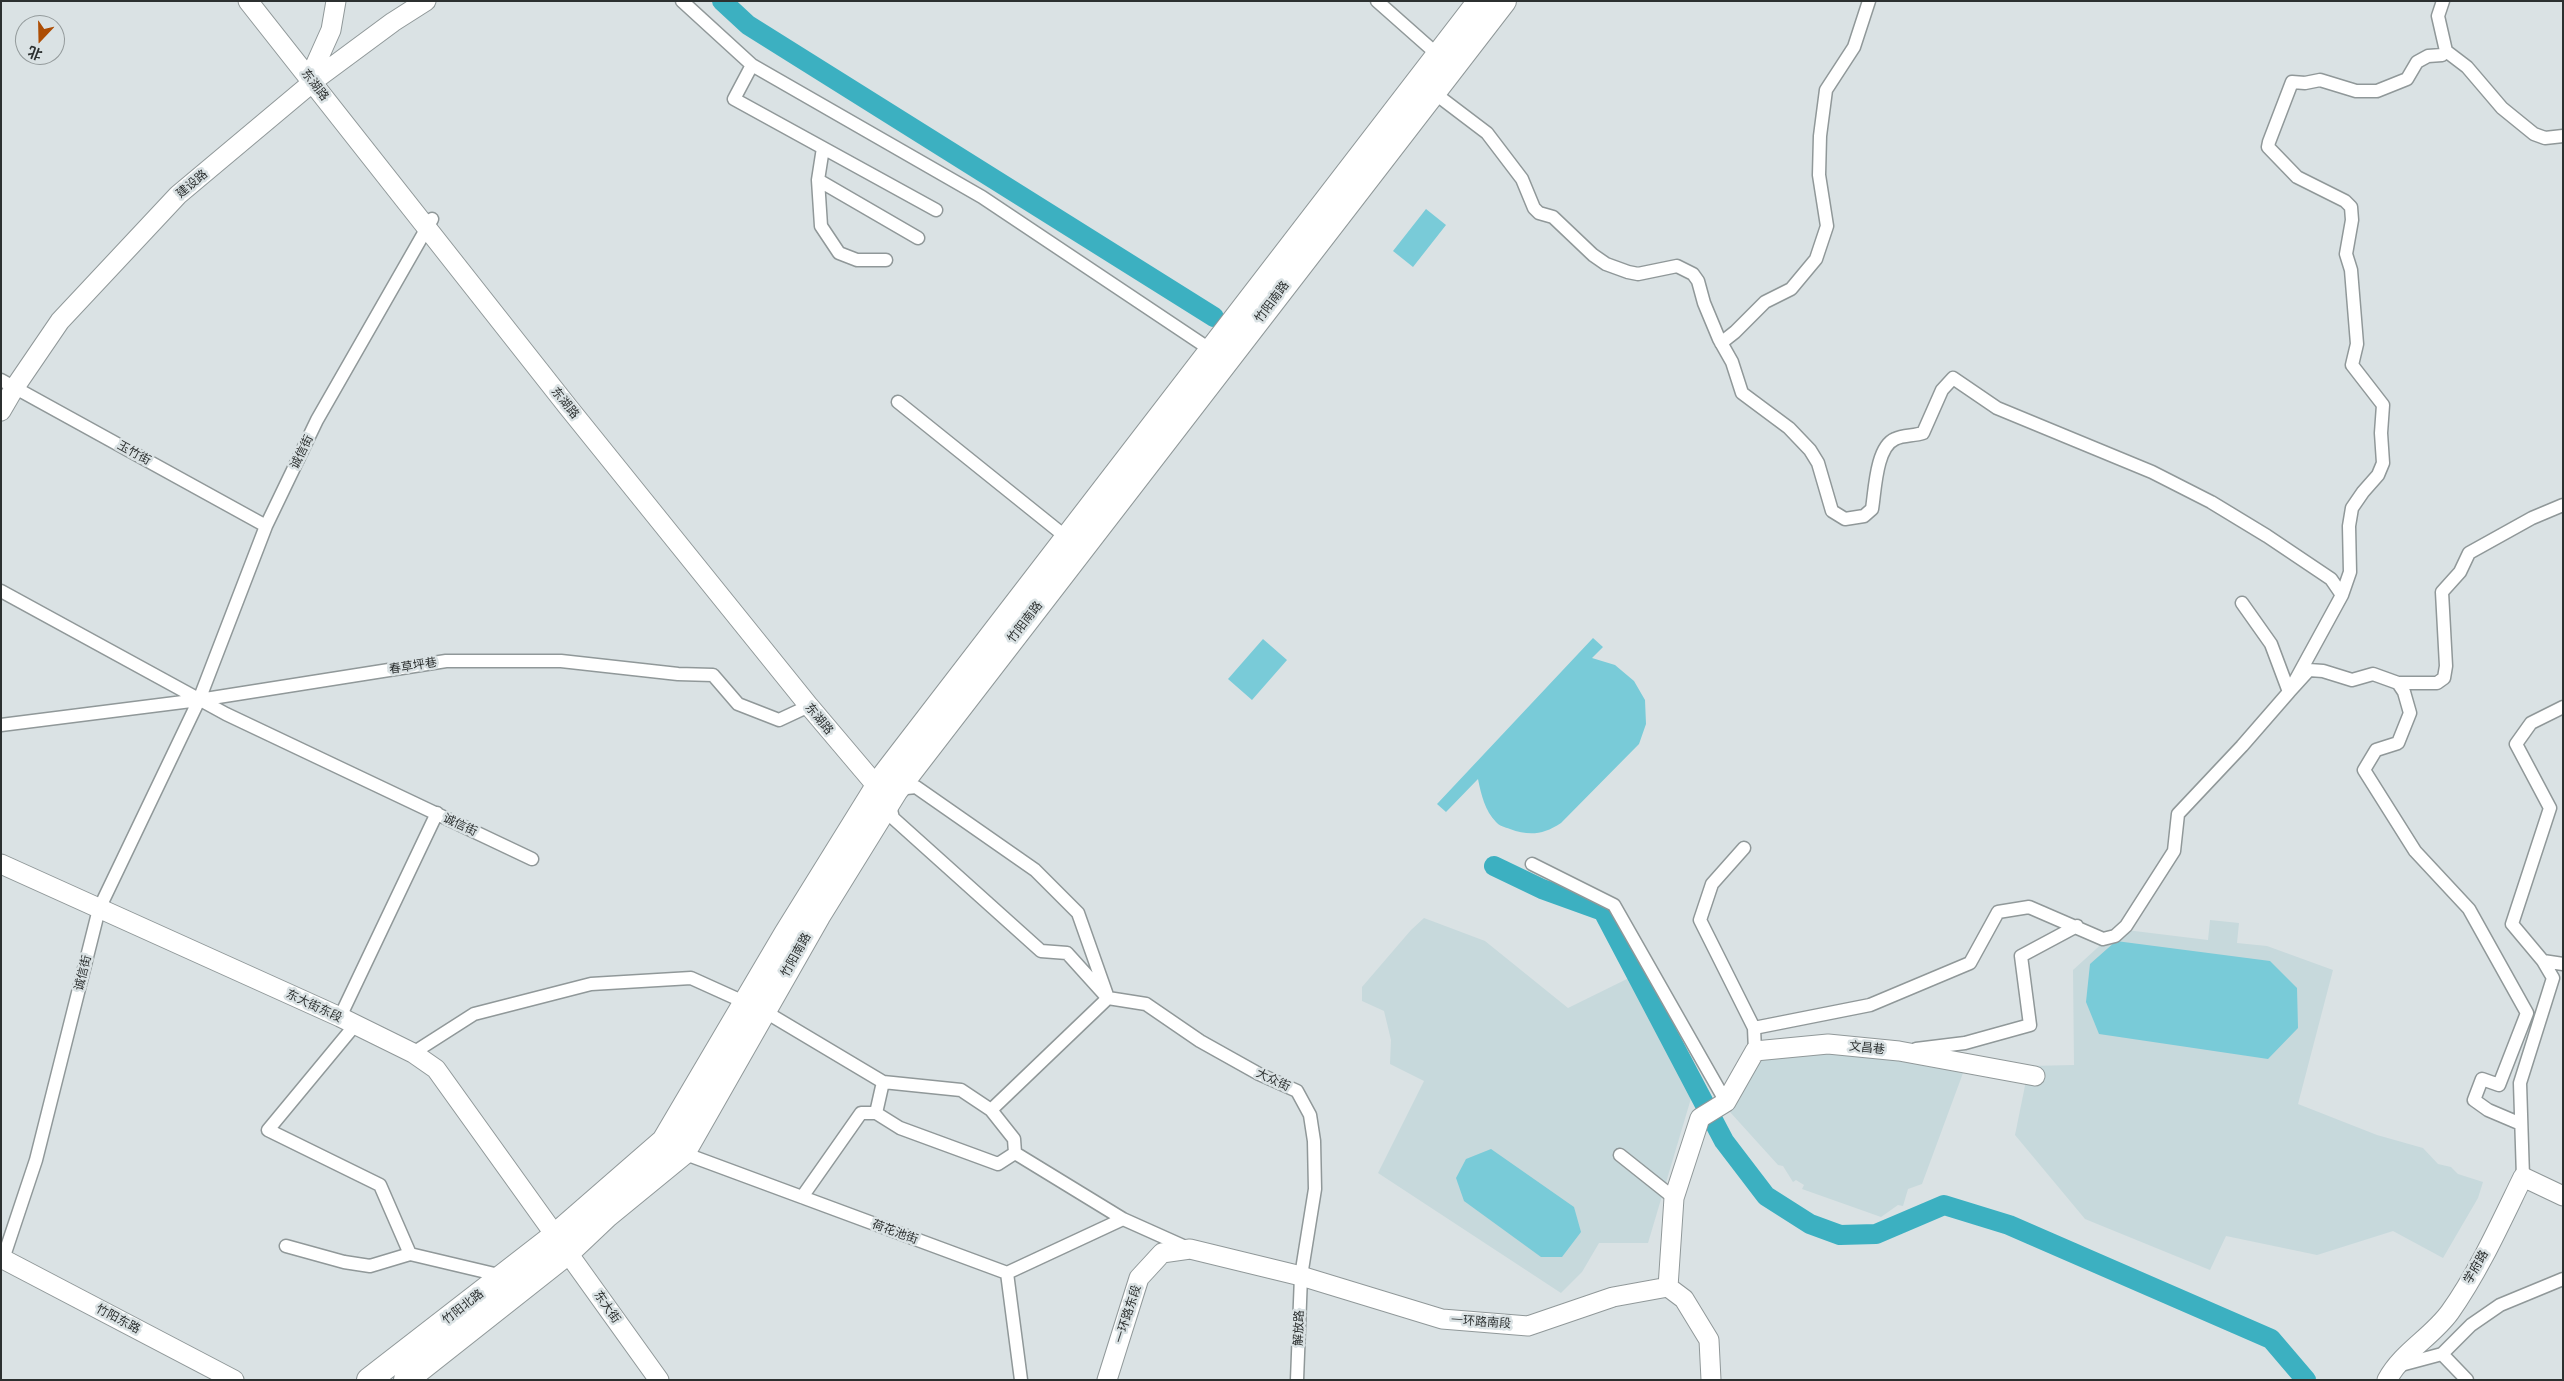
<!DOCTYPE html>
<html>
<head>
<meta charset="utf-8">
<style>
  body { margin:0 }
  #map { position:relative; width:2564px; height:1381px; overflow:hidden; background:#dae2e4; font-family:Raleway,"Noto Sans SC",sans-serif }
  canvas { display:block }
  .frame { position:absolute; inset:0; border:2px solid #2c3030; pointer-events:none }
  .north { position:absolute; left:15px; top:15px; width:50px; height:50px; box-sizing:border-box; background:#dae2e4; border:1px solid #949b9c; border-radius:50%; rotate:201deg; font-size:14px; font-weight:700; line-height:20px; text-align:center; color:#2c3030 }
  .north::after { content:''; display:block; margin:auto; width:18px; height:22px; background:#ad4d04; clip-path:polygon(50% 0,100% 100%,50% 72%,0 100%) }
</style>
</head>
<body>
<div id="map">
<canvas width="2564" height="1381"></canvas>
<div class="frame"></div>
<div class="north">北</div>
</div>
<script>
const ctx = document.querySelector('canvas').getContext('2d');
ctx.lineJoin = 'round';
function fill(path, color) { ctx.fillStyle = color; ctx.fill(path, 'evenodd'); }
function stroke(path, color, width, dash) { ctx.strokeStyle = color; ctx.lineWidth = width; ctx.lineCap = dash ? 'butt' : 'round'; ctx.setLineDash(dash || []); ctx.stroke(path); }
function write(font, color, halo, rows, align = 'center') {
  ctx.font = font + ' Raleway,"Noto Sans SC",sans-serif'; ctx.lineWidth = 5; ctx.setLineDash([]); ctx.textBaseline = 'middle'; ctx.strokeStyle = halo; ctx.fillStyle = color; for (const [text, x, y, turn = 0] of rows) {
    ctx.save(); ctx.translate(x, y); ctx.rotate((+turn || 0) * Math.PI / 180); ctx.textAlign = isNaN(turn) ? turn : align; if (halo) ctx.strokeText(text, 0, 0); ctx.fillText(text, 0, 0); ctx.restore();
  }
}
fill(new Path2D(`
  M1424 918 1485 941 1568 1008 1631 977 1692 1095 1648 1243H1599L1582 1272 1561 1293 1378 1173 1424 1081 1390 1064 1391 1040 1384 1011 1362 1001V987L1411 930Z
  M2210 920 2239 923 2237 943 2267 946 2333 970 2298 1104 2377 1135 2423 1148 2438 1164 2451 1167 2458 1174 2483 1182 2478 1198 2443 1258 2393 1231 2317 1255 2226 1236 2210 1270 2085 1219 2015 1135 2029 1066 2074 1065 2073 970 2118 929 2208 940Z
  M1835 1049 1963 1073 1922 1184 1908 1189 1903 1206 1898 1205 1881 1217 1802 1189 1804 1185 1796 1180 1793 1182 1783 1166 1778 1165 1730 1112 1761 1057Z`), '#c7d9dc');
fill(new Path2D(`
  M1426 209 1446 225 1413 267 1393 251Z
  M1593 638 1603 647 1592 658 1615 665 1634 681 1645 700 1646 724 1639 744 1561 823C1543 835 1529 836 1510 829 1505 827 1499 826 1496 822 1485 811 1481 794 1478 779L1446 812 1437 804Z
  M1263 639 1287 660 1252 700 1228 679Z
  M2116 941 2270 961 2297 988 2298 1028 2268 1059 2099 1034 2086 1002 2090 964Z
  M1491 1149 1574 1207 1581 1232 1562 1257H1541L1464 1201 1456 1178 1466 1159Z`), '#79cbd8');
stroke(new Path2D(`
  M722 1 748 25 1214 317
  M1494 866 1542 889 1603 911 1724 1141 1766 1196 1810 1224 1840 1235 1876 1234 1944 1205 2009 1225 2271 1339 2306 1380`), '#3cb0c1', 20);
const street = new Path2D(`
  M682 1 752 65 982 197 1211 350
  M1377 1 1438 55
  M2446 51 2467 67 2502 108 2534 134 2545 138 2563 136
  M752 65 734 99 936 210
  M1429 89 1487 133 1522 179 1534 208 1539 213 1553 217 1593 255 1606 264 1628 272 1638 274 1677 266 1693 274 1698 281 1704 303 1719 339 1732 362 1742 393 1789 428 1810 450 1818 463 1832 511 1845 519 1864 516 1872 509C1875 491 1876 447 1895 439 1903 435 1914 436 1923 433L1942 390 1953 378 1997 408 2152 472 2211 502 2267 536 2331 579 2342 595
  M823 148 818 180 821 226 839 253 857 260H886
  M818 180 918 238
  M1721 343 1735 332 1765 302 1791 289 1816 259 1827 226 1819 175 1820 136 1826 90 1854 47 1869 1
  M1 380 266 526
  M898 402 1066 537
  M1 591 226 714 532 859
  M2242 603 2271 644 2289 692 2309 670 2323 671 2352 680 2373 674 2398 683 2404 692 2410 713 2398 743 2376 750 2364 770 2415 851 2469 909 2527 1013 2499 1085 2482 1079 2474 1100 2488 1110 2521 1124
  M2398 683H2437L2444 678 2446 666 2442 592 2460 572 2469 553 2532 518 2563 505
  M1 725 199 700 446 661H561L678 674 713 675 738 704 779 720 809 706
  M897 789 916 787 1035 870 1078 913 1108 998
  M889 802 893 818 1041 951 1067 953 1104 994
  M1744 848 1712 884 1700 920 1754 1028 1755 1051
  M1532 864 1614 905 1726 1102
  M2543 961 2563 964
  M1108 998 1146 1004 1200 1041 1259 1074 1297 1091 1310 1115 1314 1141 1315 1189 1301 1276 1297 1380
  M340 1017 437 813
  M355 1025 268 1130 380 1185 410 1254 503 1276
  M1754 1028 1870 1005 1970 963 1998 912 2029 907 2103 939 2115 936 2126 926 2174 851 2178 814 2242 746 2289 692 2342 595 2350 572 2349 526 2352 508 2363 492 2378 475 2383 463 2381 433 2383 405 2352 365 2357 344 2351 270 2346 254 2352 220 2351 207 2345 201 2297 177 2268 147 2269 142 2292 82 2305 83 2320 80 2356 91H2377L2407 79 2417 62 2428 56 2442 55 2446 51 2438 16 2443 1
  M1916 1049 1965 1043 2030 1025 2021 956 2077 926
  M413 1053 474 1014 591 984 691 978 764 1011 883 1082 876 1113 900 1128 998 1164 1015 1153
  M883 1082 961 1090 991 1110 1014 1139 1015 1153
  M991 1110 1108 998
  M683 1153 1007 1273
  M1015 1153 1123 1219 1190 1249
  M1620 1155 1674 1198
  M2523 1177 2520 1083 2553 978 2543 961 2512 924 2550 808 2516 744 2531 723 2563 707
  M802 1197 861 1113H876
  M286 1246 344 1262 370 1266 410 1254
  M3 1259 36 1160 99 909 199 700 266 526 317 420 432 219
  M1007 1273 1123 1219
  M1007 1273 1021 1380
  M2442 1354 2471 1325 2500 1305 2563 1279
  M2397 1366 2442 1354 2467 1380`);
const secondary = new Path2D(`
  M248 1 568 407 809 706 886 797
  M314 68 331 30 336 1
  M1 411 15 387 60 321 178 195 320 76 393 22 426 1
  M1 864 340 1017 413 1053 436 1069 659 1380
  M1 1258 234 1380
  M1668 1287 1674 1198 1700 1118 1726 1102 1755 1051 1828 1044 1899 1051 2035 1076
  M1107 1380 1139 1278 1162 1253 1190 1249 1301 1276 1442 1319 1528 1326 1613 1297 1668 1287 1684 1299 1709 1340 1711 1380
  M2387 1380C2402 1352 2432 1337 2450 1312 2479 1271 2501 1222 2523 1177L2563 1196`);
const highway = new Path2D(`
  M369 1380 556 1235 664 1141 786 934 884 776 1480 1
  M406 1380 568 1252 606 1216 683 1153 818 916 896 790 1504 1`);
stroke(street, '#909899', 15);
stroke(secondary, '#909899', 21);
stroke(highway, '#909899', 26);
stroke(street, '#fff', 12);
stroke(secondary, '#fff', 19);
stroke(highway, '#fff', 24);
write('12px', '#2c3030', '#dae2e4', [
  ["东湖路",315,85,52],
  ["建设路",192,184,-40],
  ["竹阳南路",1272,302,-53],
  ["东湖路",565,403,51],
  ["诚信街",302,452,-64],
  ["玉竹街",134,453,29],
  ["竹阳南路",1025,622,-52],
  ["春草坪巷",413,666,-9],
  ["东湖路",819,719,50],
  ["诚信街",460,825,25],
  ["竹阳南路",796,955,-61],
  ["诚信街",83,973,-76],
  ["东大街东段",314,1006,25],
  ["文昌巷",1867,1048,6],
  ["大众街",1273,1080,25],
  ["荷花池街",895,1232,20],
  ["学府路",2476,1267,-60],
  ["竹阳北路",463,1307,-38],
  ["东大街",607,1307,55],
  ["一环路东段",1128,1314,-72],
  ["竹阳东路",118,1319,28],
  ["一环路南段",1481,1322,4],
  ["解放路",1299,1328,-88]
]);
</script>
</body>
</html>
